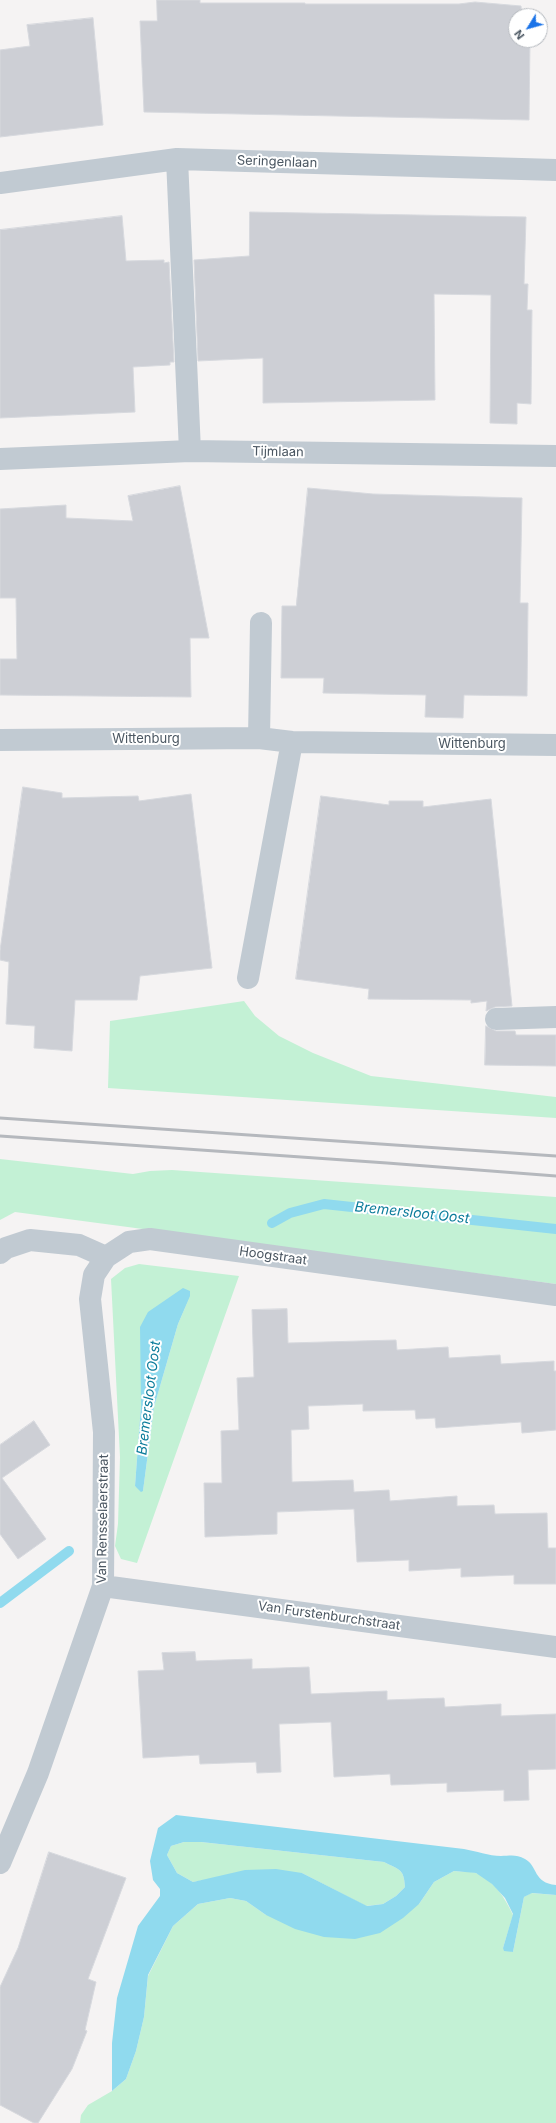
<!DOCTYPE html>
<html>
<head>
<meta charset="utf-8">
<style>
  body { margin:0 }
  #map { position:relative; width:556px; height:2123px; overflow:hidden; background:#f5f3f3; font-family:Inter,sans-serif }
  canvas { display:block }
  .north { position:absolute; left:508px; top:8px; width:40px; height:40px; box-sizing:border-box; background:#fff; border:1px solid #b7bbc0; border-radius:50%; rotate:233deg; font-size:11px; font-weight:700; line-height:16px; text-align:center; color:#4a5661 }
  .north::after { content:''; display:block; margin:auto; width:14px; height:18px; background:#1a73e8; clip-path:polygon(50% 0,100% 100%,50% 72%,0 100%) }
</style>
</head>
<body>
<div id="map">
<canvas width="556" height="2123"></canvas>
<div class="north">N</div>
</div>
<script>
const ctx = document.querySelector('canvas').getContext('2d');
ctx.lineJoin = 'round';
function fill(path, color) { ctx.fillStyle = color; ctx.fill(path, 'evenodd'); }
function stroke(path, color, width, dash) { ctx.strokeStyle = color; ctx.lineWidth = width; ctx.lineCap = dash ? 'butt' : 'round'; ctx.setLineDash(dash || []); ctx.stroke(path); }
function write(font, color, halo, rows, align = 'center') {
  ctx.font = font + ' Inter,sans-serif'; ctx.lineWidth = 4; ctx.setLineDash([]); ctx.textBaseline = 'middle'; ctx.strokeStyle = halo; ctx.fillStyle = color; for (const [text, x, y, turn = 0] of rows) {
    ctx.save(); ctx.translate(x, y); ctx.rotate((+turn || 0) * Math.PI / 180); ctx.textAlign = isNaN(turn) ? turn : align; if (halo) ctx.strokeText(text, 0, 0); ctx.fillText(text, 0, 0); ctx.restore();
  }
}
fill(new Path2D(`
  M244 1001 255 1016 279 1036 313 1053 371 1076 556 1097V1118L108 1088 110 1021Z
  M0 1159 133 1174 150 1171 172 1170 556 1197V1284L15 1212 0 1220Z
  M139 1264 239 1276 137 1563 121 1559 115 1546 118 1524 120 1457 111 1279 125 1268ZM190 1296 178 1324 154 1407 143 1491 135 1486 141 1405Z
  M184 1842H201L384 1862C400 1870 404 1869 405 1887L396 1896 383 1904 366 1906 302 1873 211 1879 193 1882 177 1873 167 1855 171 1846Z
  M454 1871C461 1872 470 1871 476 1873 494 1880 505 1898 513 1915L503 1948 513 1952 524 1897 531 1893 556 1895V2123H80L81 2115 88 2105 112 2091 126 2079 136 2051 144 2017 148 1976 173 1926 198 1904 230 1898 246 1901 266 1915 419 1904 434 1882Z`), '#c3f1d5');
fill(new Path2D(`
  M183 1288 190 1291V1296L178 1324 154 1407 143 1491 141 1492 135 1486 141 1405 140 1327 148 1312Z
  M176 1815 464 1849C476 1851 489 1856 501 1856 510 1856 516 1854 525 1859 538 1866 533 1883 556 1885V1895L532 1893 524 1897 513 1952 504 1951 503 1948 513 1914 505 1898 492 1884 476 1873 454 1871 434 1882 419 1904 403 1918 380 1933 355 1939 324 1937 295 1929 266 1915 246 1901 230 1898 198 1904 173 1926 148 1975 144 2017 136 2051 126 2079 112 2091V2043L117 1998 138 1926 160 1896V1889L153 1880 150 1861 158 1828ZM184 1842H201L384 1862C400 1870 404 1869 405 1887L396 1896 383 1904 367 1906 302 1873 276 1869 245 1870 193 1882 177 1873 167 1855 171 1846Z`), '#90daee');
stroke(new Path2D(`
  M272 1223 290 1213 324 1204 556 1229
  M0 1603 69 1551`), '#90daee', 10);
const building = new Path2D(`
  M157 0H200V3H305V4H459L475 2 521 6 522 16H516V40H530L529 120 144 112 140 21H157Z
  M93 18 103 125 0 137V50L30 46 27 25Z
  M250 212 526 217 524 284H528L527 310H532L531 404 517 403V424L490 423 491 295 434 294 435 400 263 403V358L198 361 194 260 249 256Z
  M122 216 126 261 164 260V263L169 262 174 362H170V365L133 367 135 412 0 418V230Z
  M180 486 209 638H190L191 697 0 695V659H17L16 598H0V509L66 505V518L133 521 128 496Z
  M308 488 373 494 522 498 520 603H528L527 696 464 695 463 718 425 717 426 695 323 693 324 678H281L282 606H296Z
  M23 787 62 793V798L138 796 139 801 191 794 212 968 140 976 137 1000H75L72 1051 34 1048 35 1026 6 1024 9 962 0 960V951Z
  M321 796 389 805V801H423V807L491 799 512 1006 495 1007 486 1011 487 1001 471 1003V1000L368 999 369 989 296 979Z
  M486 1026 496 1031H515L516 1035H556V1066L485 1065Z
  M287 1309 288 1343 396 1340 397 1350 448 1347 449 1358 500 1355 501 1364 554 1361V1371H556V1430L522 1433 521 1422 436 1428 435 1418 416 1419 415 1410 363 1411V1404L308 1406 309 1429 291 1430 292 1482 353 1480 354 1492 389 1490 390 1501 457 1496V1506L494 1505 495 1514 547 1513 548 1548H556V1584H514V1575L461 1577V1568L409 1571V1560L357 1562 354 1509 277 1512V1534L205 1537 204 1483H222L221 1431 239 1430 237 1378 254 1377 252 1310Z
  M34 1421 50 1445 2 1478 46 1539 18 1559 0 1534V1445Z
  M195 1652 196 1661 252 1659V1669L309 1667 311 1694 387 1691V1700L444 1698 445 1707 501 1704V1716L556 1714V1769L528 1770 529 1800 504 1801V1790L447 1792V1783L391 1785 390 1774 334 1777 331 1722 279 1724 281 1772 257 1773 256 1762 200 1764 199 1755 143 1758 138 1671 164 1670 162 1653Z
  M49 1852 126 1878 88 1979 96 1982 85 2030 87 2031 72 2069 38 2123H34L0 2105V1987L18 1948Z`);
fill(building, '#cdcfd5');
stroke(building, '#d7d9de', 1);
stroke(new Path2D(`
  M177 159 190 451
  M0 183 177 159 556 170
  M0 459 190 451 556 456
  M259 738 261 623
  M0 740 259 738 292 742 556 745
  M248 978 292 742
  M496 1019 556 1017
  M0 1253 6 1248 30 1240 79 1245 106 1257 129 1242 150 1239 556 1295
  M103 1586 556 1647
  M0 1863 38 1773 103 1586 104 1432 90 1299 94 1275 106 1257`), '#c1cad2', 22);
stroke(new Path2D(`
  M0 1118 556 1156
  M0 1136 387 1163 556 1176`), '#b5b8bd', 3);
write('13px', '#4a5661', '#fff', [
  ["Seringenlaan",277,162,2],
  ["Tijmlaan",278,452,1],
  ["Wittenburg",146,739],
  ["Wittenburg",472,744],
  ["Hoogstraat",273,1256,8],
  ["Van Rensselaerstraat",103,1519,-89],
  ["Van Furstenburchstraat",329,1616,8]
]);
write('italic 14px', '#0c7c9b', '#fff', [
  ["Bremersloot Oost",412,1213,6],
  ["Bremersloot Oost",149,1398,-83]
]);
</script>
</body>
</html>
